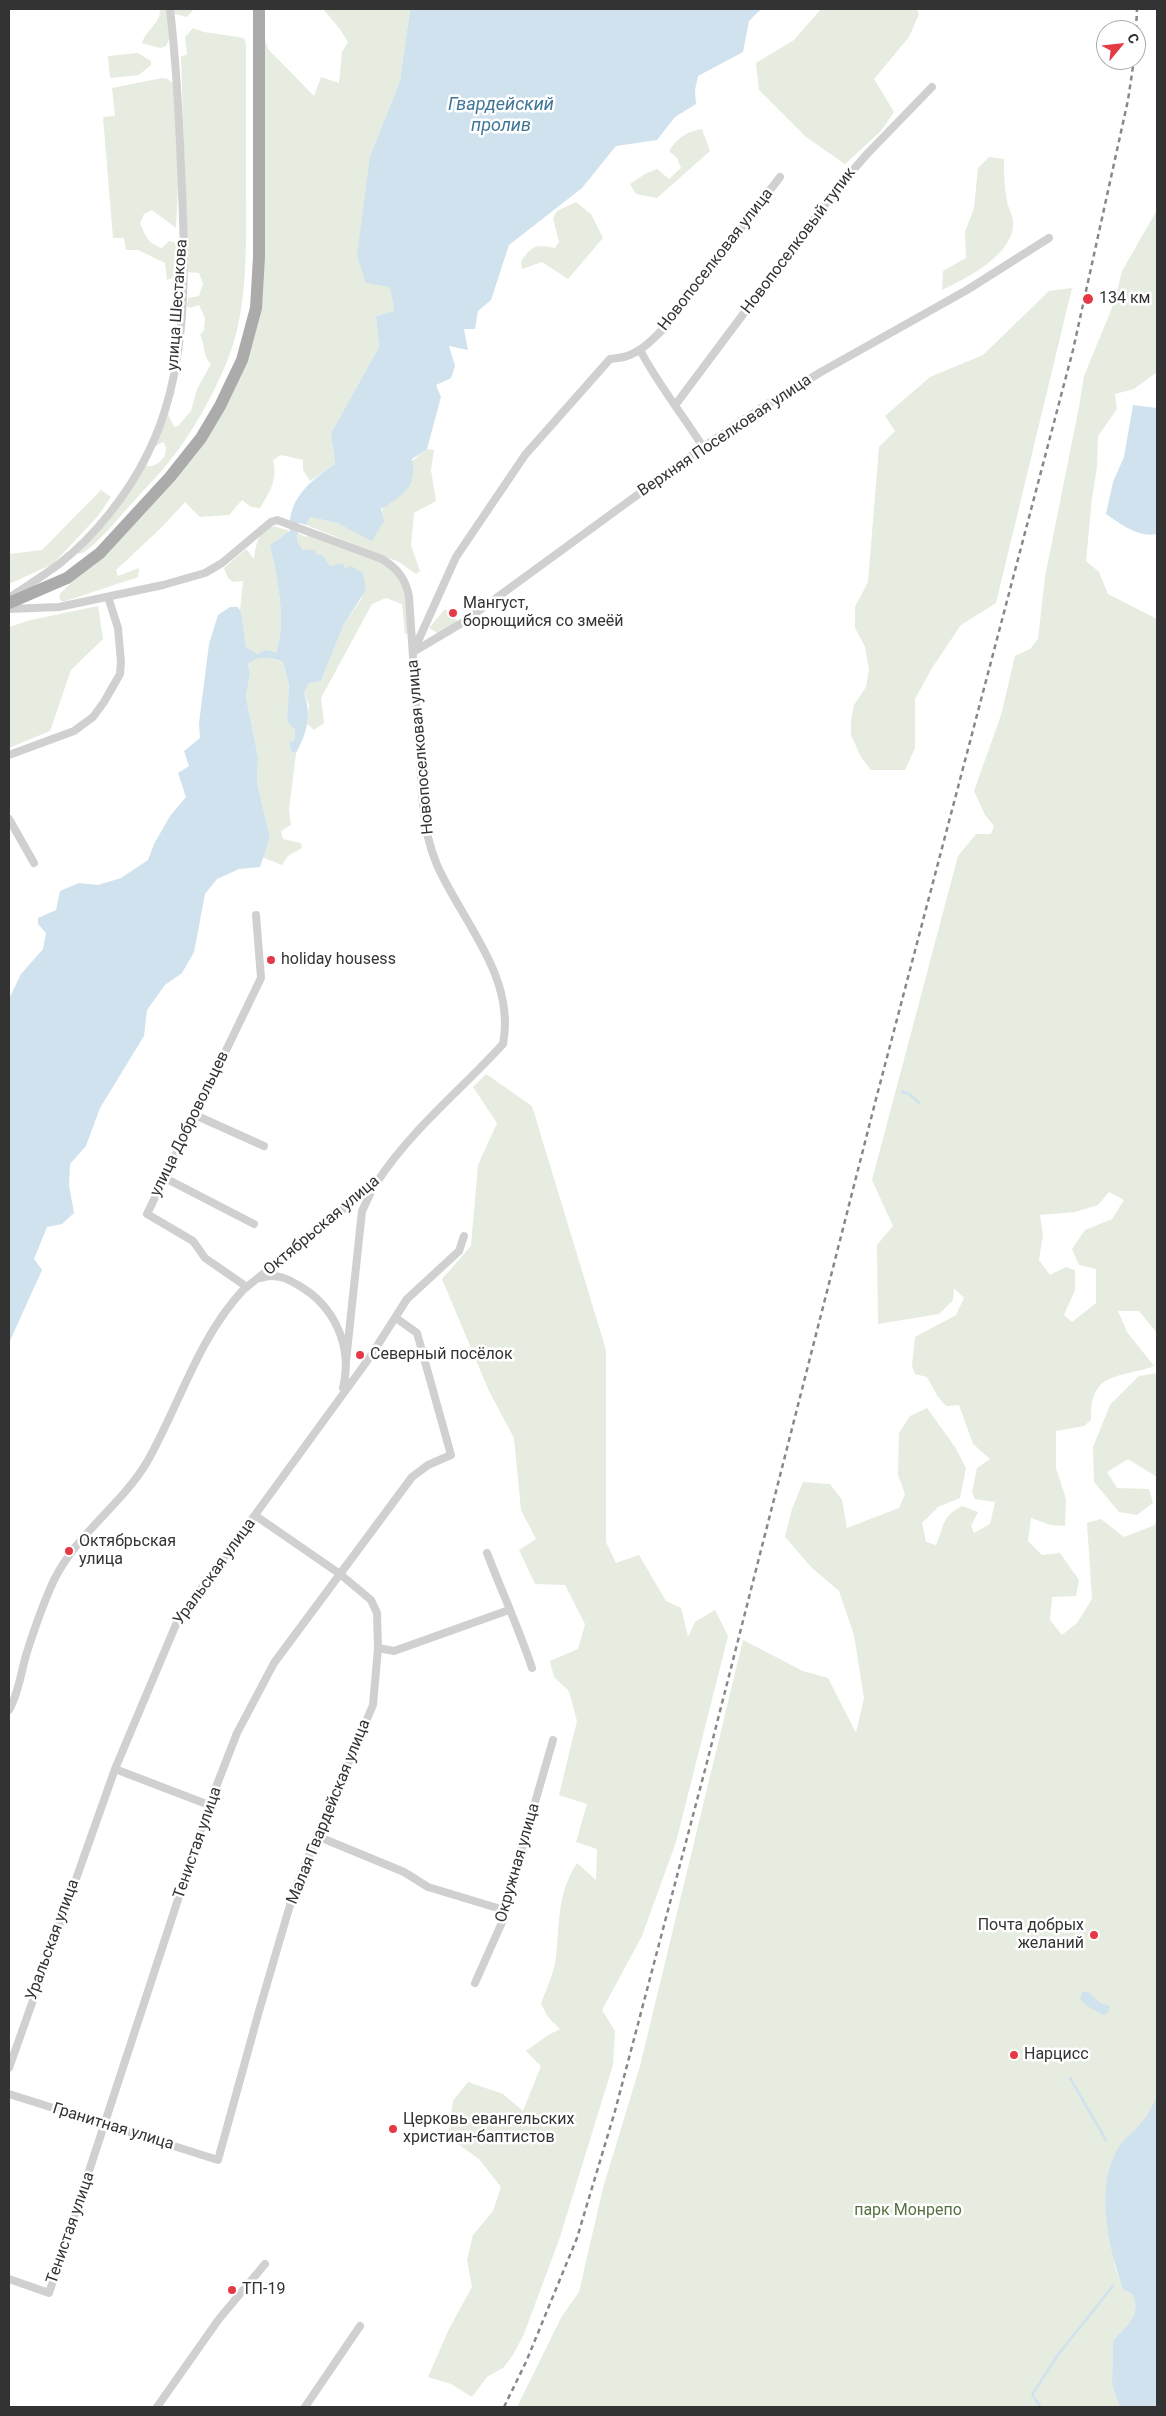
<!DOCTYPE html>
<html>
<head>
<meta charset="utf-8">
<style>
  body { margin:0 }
  #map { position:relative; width:1166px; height:2416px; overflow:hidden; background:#fff; font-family:Roboto,sans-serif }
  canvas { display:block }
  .frame { position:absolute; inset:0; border:10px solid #333; pointer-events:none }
  .north { position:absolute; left:1096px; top:20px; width:50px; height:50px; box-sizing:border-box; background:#fff; border:1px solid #adadad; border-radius:50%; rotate:62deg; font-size:14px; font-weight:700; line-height:20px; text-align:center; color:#333 }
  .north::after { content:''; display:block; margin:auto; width:18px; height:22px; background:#e63946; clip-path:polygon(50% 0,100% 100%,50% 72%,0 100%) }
</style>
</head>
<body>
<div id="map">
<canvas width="1166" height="2416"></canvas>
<div class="frame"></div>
<div class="north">С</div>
</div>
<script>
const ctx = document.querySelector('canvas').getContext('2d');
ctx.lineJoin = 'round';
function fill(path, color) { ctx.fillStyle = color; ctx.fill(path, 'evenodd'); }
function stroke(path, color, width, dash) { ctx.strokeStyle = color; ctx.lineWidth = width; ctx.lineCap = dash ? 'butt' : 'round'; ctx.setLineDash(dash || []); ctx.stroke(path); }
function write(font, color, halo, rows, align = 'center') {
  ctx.font = font + ' Roboto,sans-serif'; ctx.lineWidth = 5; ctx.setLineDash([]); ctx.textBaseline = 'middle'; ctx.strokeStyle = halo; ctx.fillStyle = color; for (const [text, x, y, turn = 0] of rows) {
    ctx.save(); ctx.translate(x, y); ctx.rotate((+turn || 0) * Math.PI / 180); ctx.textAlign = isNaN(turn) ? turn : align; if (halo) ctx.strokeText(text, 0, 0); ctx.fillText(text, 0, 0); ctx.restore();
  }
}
fill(new Path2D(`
  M160 9H194L187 17 175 14 168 18 169 39 166 46 160 48 142 43C146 30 161 23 160 9Z
  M323 9H410L400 81 370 156 394 311 376 316 379 347 331 433 335 464 310 481 303 470V460L281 455 273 460C278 480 270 491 260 508L251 507 242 500 229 515 200 517 185 502 163 526 116 570 118 576 139 568 138 577 66 601H61L59 597 61 593 178 474 252 335 265 40 268 49 314 96 321 77 339 83 342 52 348 42 339 28Z
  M821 9H917L919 14 909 37 874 79 894 112 881 131 845 164 806 137 759 90 756 63 794 40Z
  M193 28 204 32 244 38 246 43C246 91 246 139 246 187 246 241 249 307 228 359 213 396 193 432 168 463 158 476 146 487 135 500 125 510 91 553 79 554L77 552 149 456 147 466C159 468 172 452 163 442L154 447 161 432 167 412 174 427 178 426 191 411 197 389 211 364C202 356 206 346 200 335L204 330 205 318 199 305 190 308 187 306 188 298 199 296 203 284 199 273 188 272 181 57 187 54 185 37Z
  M138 53 151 61V65L139 75 110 78 108 56Z
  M162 78 168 79 174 84 179 165 176 228 152 210 144 214 140 223C145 235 148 244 162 248L169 241 174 242C182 251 179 265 177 276L167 280 165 263 138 250H126L124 238H113L103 117 115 116 112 88Z
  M702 129 710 151 657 198 636 194 630 184 645 174 657 169 669 179 681 168 677 158 669 151C678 137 686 132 702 129Z
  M989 157 1004 159C1004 173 1004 187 1007 201 1008 208 1012 214 1013 220 1017 253 966 279 942 290L943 271 966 258 965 232 974 208 978 168Z
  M576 202 591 214 603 238 568 279 542 262 522 269 521 261C533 245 535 244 555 248L559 242 553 218 557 211Z
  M1157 210V372L1134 389 1115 394 1117 409 1098 436 1097 467 1092 498 1086 561 1099 572 1108 594 1157 619V1333L1139 1311H1118L1127 1332 1154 1366C1119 1379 1090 1370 1091 1420L1084 1426 1056 1431V1468L1066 1499 1065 1526 1050 1525 1031 1518 1028 1541 1042 1555 1060 1553 1079 1580 1076 1596 1052 1597 1050 1620 1062 1635 1077 1623 1092 1599 1087 1523 1101 1519 1124 1537 1153 1526 1157 1521V2121L1114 2264 1123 2290 1131 2293C1144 2312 1126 2327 1113 2340L1112 2385 1120 2407H517L562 2316 579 2292 603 2188 640 2066 743 1640 803 1671 828 1678 856 1733 864 1698 854 1635 839 1591 812 1568 785 1537 792 1509 803 1482 830 1484 842 1500 847 1528 899 1508 905 1494 898 1475 899 1433 910 1416 927 1408 955 1447 966 1468 960 1498 938 1507 922 1523 926 1542 936 1545C945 1525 940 1518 962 1506L978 1512 971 1526 974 1533 990 1524 995 1502 975 1499 972 1492 977 1468 990 1459 973 1444 959 1405 946 1406 938 1397 927 1377 915 1374 912 1366 915 1337 956 1315 964 1298 954 1288 953 1300 939 1314 878 1324 877 1245 893 1226 872 1180 958 856 976 834H991L994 826 985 815 974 791 1001 715 1015 656 1030 649 1038 639 1045 577 1079 407 1084 376 1114 303 1122 271ZM1109 1192 1124 1200 1112 1219 1085 1230 1072 1249 1079 1265 1096 1269V1303L1072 1322 1064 1315 1075 1290V1270L1066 1267 1050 1275 1039 1260 1043 1235 1040 1215 1075 1212 1098 1205Z
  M1072 288 996 603 961 625 932 668 915 699V748L905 770H871L861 757 851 735V720L854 705 866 687 869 669 865 647 855 628V607L868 582 879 447 895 431 885 416 930 377 983 355 1049 291Z
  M427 449 434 450 431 470 436 501 414 513 411 545 420 571 416 574 399 562 306 525 310 517 337 523 372 540C382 507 397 469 427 449Z
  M101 490 111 497 97 517 53 564 9 584V554L42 550Z
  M274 526 290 531 270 545C277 576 287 623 276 653 269 649 264 649 258 654L246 647 240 610 243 581 233 582 228 578 224 568 246 549 254 559C256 544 258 531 274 526Z
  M298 533 306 537 309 533C335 544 386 555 400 580 408 595 407 617 408 634H405L402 604 386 598 372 604 321 698 324 723 314 730 307 724 309 705 304 693 309 683 321 681 344 624 362 598 345 569 330 566 323 555 316 554 314 550H303L297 541Z
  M98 606 103 639 71 670 50 731 9 748V627L31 620Z
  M445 609 459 622 439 634 429 628Z
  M266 657 283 662 289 685 287 721 295 730V740L289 742 291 752 296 753 289 810 291 825 281 831 283 839 301 843 302 848 288 856 282 865 262 857 270 837 257 783 258 757 246 697 250 673 248 664 253 660Z
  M486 1074 532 1106 606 1350V1542L616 1563 639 1555 666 1601 681 1608 688 1637 695 1622 715 1610 728 1636 676 1842 642 1936 602 2010 615 2031 613 2065 560 2237 524 2334 513 2355 503 2368 487 2377 472 2397 451 2384 428 2377 449 2329 472 2287 467 2260 473 2235 493 2211 501 2187 479 2159 448 2137 453 2101 468 2082 503 2094 523 2111 541 2066 526 2051 548 2035 560 2029 548 2017 541 2004C546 1989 555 1972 556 1956 560 1921 557 1894 577 1863L596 1880 597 1849 576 1842 587 1804 559 1795 577 1721 569 1691 554 1677 550 1661 578 1649 585 1624 565 1585 535 1584 519 1550 536 1539 521 1510 514 1438 489 1391 442 1279 471 1246 478 1165 497 1123 473 1087Z
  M1157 1373V1477L1128 1459 1107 1472 1117 1488 1149 1489 1153 1503 1137 1515 1119 1512 1094 1482 1093 1447 1110 1405 1139 1376Z`), '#e6ecdf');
fill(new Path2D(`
  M410 9H761L749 21 743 52 698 76 695 90 696 104 675 117 657 140 616 146 582 188 509 245 491 300 478 311 475 329H464L468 350 449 346 455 366 451 378 436 385 441 397 427 449 412 459C418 487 402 496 381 509L384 521 372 541 337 523 310 517 306 525 299 523 297 541 303 550H315L316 554 323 555 330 566 343 563 345 569 351 566 363 573 366 590 344 624 321 681 309 683 304 693C312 715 307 733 296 753L291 752 289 742 295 740V730L287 721 289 685 283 662C271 657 259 655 248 664L250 673 246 697 258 757 257 783 270 837 260 867 239 869 217 879 205 894 194 952 182 973 165 985 147 1010 144 1036 100 1108 86 1146 70 1164 69 1185 74 1213 62 1224 47 1227 34 1259 42 1270 9 1343V999L21 974 43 949 46 933 38 924V918L56 910 60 891 79 883 98 885 121 878 148 860 154 844 170 816 186 797 178 773 189 766 184 751 200 738 199 723 209 644 218 615 230 607H238L241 612 246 647 258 654C265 648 269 650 276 653 287 622 277 576 270 545L290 531C287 499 311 480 335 464L331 433 379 347 376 316 394 311 390 287 366 283 357 256 370 156 400 81Z
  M1133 405 1157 408V534C1138 538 1121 524 1106 514L1113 482 1124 457Z
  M1082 1992H1088L1100 2003 1110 2006 1108 2012 1104 2015 1087 2006 1080 1999Z
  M1157 2097V2407H1120L1112 2385 1113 2340C1126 2327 1144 2312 1131 2293L1123 2290C1109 2247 1093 2186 1120 2145 1126 2137 1135 2131 1141 2123 1148 2116 1152 2106 1157 2097Z`), '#cfe2ee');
stroke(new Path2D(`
  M902 1092 909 1094 919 1103
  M1070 2078 1106 2140
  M1041 2407 1032 2395 1057 2356 1113 2286`), '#cfe2ee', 2.5);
stroke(new Path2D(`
  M640 350C658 384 682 414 703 447
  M676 404 839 186 868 153 932 87
  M9 598C25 587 43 576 59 564 95 536 128 494 148 453 191 367 185 261 181 167 179 114 176 61 170 9
  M9 609 59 607 163 585 205 573 222 563 271 522 277 520 382 559C397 568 406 579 409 597L423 806C425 826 429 846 437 865 463 923 516 977 503 1044 460 1091 412 1129 377 1182L243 1290C197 1340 180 1404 147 1462 122 1504 78 1533 55 1578 44 1601 35 1627 27 1652 21 1671 19 1693 9 1710
  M414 650 456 557 525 455 610 359C616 358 622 358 627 356 643 351 656 336 668 324L780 177
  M413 652 462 623 703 447 761 408 821 372 967 290 1049 238
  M9 755 74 731 93 717 104 702 120 674 121 662 118 628 108 597
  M9 819 34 863
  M195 1115 264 1146
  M165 1178 254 1224
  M261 1278C274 1273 287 1278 298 1285 335 1306 353 1347 343 1388
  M247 1287 205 1258 193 1241 147 1214 261 978 256 915
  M346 1361 362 1211 372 1190
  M487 1553C502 1592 519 1629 532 1668
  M378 1648 394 1651 509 1610
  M115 1769 209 1805
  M317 1836 404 1872 428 1887 504 1910
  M475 1983 503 1920 504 1910 553 1740
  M9 2068 115 1769 177 1622 370 1357 407 1299 459 1251 464 1236
  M9 2094 218 2160 259 2011 295 1888 373 1705 378 1648 377 1613 371 1600 340 1574 256 1516
  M9 2279 49 2293 209 1805 237 1733 274 1663 412 1477 428 1465 451 1455 417 1333 396 1318
  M157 2407 219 2319 265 2264
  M305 2407 360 2326`), '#d0d0d0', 8);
stroke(new Path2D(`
  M9 603 67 578 100 553 170 477 201 438 220 406 242 360 256 308 259 257V9`), '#ababab', 12);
stroke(new Path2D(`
  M1136 30 1137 9
  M504 2407 526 2362 577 2238 615 2111 706 1766 876 1099 1073 350 1128 100 1134 60`), '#888', 2.5, [5, 4]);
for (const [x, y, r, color] of [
  [1088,299,6,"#e63946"],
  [453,613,5,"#e63946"],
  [271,960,5,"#e63946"],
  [360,1355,5,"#e63946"],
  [69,1551,5,"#e63946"],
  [1094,1935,5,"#e63946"],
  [1014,2055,5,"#e63946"],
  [393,2129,5,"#e63946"],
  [232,2290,5,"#e63946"]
]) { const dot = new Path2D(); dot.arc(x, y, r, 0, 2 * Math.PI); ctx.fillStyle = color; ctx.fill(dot); stroke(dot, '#fff', 2); }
write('16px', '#333', '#fff', [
  ["Новопоселковый тупик",799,241,-53],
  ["Новопоселковая улица",716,260,-52],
  ["улица Шестакова",178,305,-86],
  ["Верхняя Поселковая улица",725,436,-34],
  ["Новопоселковая улица",421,747,-95],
  ["улица Добровольцев",190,1124,-64],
  ["Октябрьская улица",322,1226,-40],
  ["Уральская улица",215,1572,-54],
  ["Малая Гвардейская улица",329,1812,-68],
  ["Тенистая улица",198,1843,-71],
  ["Окружная улица",518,1863,-74],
  ["Уральская улица",53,1940,-70],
  ["Гранитная улица",113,2127,17],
  ["Тенистая улица",71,2228,-71]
]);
write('16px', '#333', '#fff', [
  ["134 км",1099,299],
  ["Мангуст,",463,604],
  ["борющийся со змеёй",463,622],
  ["holiday housess",281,960],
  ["Северный посёлок",370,1355],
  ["Октябрьская",79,1542],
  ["улица",79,1560],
  ["Почта добрых",1084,1926,"right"],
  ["желаний",1084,1944,"right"],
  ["Нарцисс",1024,2055],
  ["Церковь евангельских",403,2120],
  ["христиан-баптистов",403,2138],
  ["ТП-19",242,2290]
], 'left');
write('16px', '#56703f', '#fff', [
  ["парк Монрепо",908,2211]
]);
write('italic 18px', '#3f7597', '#fff', [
  ["Гвардейский",501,105],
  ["пролив",501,126]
]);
</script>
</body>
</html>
